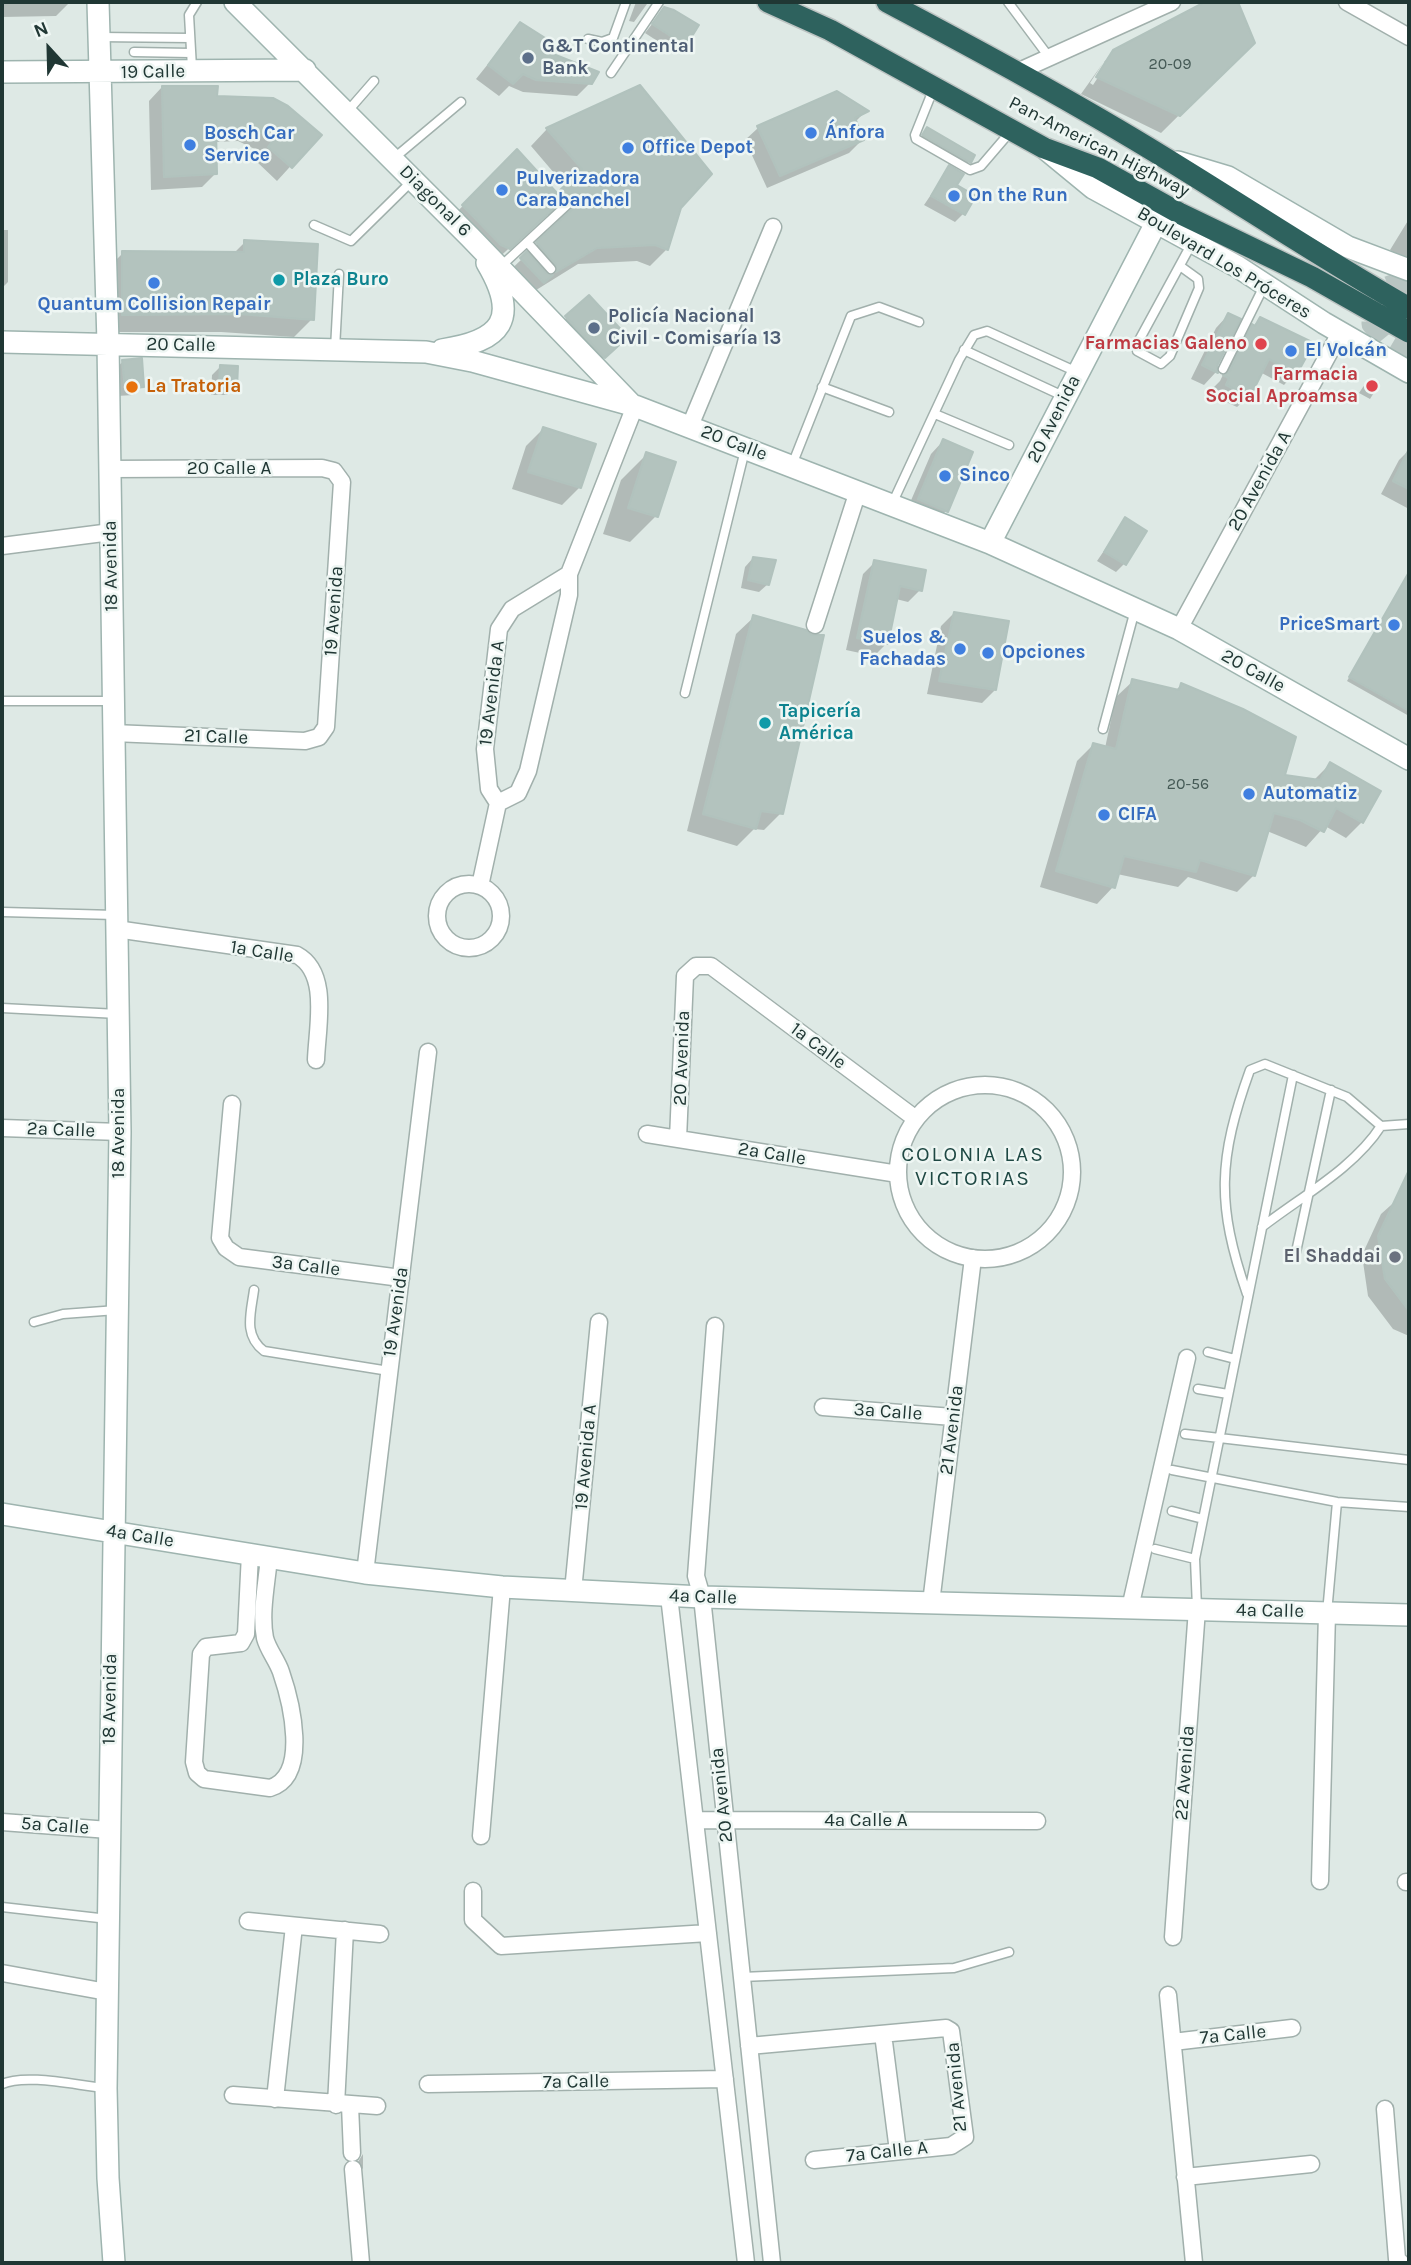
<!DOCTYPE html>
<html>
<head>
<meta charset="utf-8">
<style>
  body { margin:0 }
  #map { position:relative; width:1411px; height:2265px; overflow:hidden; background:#dee9e5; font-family:Karla,sans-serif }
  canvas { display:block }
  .frame { position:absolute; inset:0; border:4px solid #203734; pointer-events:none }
  .north { position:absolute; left:14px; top:14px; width:70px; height:70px; -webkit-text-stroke:5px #eef6f3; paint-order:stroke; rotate:338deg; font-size:19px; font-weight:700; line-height:28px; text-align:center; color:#203734 }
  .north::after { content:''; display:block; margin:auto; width:24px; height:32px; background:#203734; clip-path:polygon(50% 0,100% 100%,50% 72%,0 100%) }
</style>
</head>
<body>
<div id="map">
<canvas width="1411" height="2265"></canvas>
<div class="frame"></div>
<div class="north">N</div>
</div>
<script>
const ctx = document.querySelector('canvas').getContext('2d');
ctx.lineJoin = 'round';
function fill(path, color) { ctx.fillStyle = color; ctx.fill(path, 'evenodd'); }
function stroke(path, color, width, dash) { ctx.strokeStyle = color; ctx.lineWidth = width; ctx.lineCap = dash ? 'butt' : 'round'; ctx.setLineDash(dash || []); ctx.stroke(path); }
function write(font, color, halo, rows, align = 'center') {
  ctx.font = font + ' Karla,sans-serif'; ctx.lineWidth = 5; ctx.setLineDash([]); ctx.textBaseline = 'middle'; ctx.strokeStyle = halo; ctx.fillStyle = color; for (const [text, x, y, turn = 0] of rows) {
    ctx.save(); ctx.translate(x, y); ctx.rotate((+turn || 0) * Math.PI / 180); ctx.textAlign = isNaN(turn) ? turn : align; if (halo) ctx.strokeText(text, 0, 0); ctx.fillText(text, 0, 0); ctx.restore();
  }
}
fill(new Path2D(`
  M2 2H70L56 16 2 17Z
  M636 2 647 4 634 22 629 21Z
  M1209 2H1237L1253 42 1161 133 1081 94 1103 63 1090 83 1093 85 1108 62H1104L1114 52Z
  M664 9 685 45 676 53 645 33Z
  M520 24 541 51 590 83 577 96 523 92 509 86 499 96 476 79Z
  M162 87 319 135 277 181 256 161 263 153 238 141 215 142 216 173 202 187 151 190 149 101Z
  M866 111 855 122 862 140 849 153 767 188 745 140 758 128Z
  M547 129 679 207 667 249 650 266 637 261 578 264 533 292 504 276 557 226 556 215H545L492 264 446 223 517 151 557 195 566 187 531 146Z
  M927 129 969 162 966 165 920 139Z
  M949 168 963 214 955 222 924 205Z
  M1409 219V262L1390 250Z
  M2 230H8V282L2 288Z
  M245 242 312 319 294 337 221 332H105V271L123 253H234Z
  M589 297 612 350 591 370 553 330Z
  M1228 315 1216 372 1204 385 1191 379 1216 328Z
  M1260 319 1295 373 1284 385 1260 372 1249 396 1237 407 1215 397 1219 391 1213 388 1220 381 1241 338Z
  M123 361 142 386 134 395 117 396 115 370Z
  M221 366 235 387 227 395H211L212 375Z
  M1369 378 1380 383 1370 399 1359 393Z
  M543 429 580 487 562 505 512 489 526 446Z
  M943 441 946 511 933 524 906 512 931 454Z
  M1409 450V509L1381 494 1399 460Z
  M647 454 656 516 630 542 603 534 621 480Z
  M1125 520 1124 564 1116 572 1097 561Z
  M753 558 768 584 759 592 741 588 745 567Z
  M875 562 920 590 908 602 896 599 886 644 874 656 846 650 863 574Z
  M1409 572V716L1347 681Z
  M954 613 995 690 982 703 927 694 941 626Z
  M754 617 781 813 764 830 754 829 737 846 687 831 736 634Z
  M1133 681 1175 691 1181 685 1283 776 1313 781 1330 764 1362 822 1346 838 1325 826 1306 847 1267 831 1254 875 1237 892 1188 877 1178 887 1117 874 1113 887 1097 904 1040 887 1077 761 1093 745 1105 748 1116 697Z
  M1409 1189V1336L1393 1329 1368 1296 1362 1255 1381 1214Z
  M363 2154V2168L361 2171 356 2165Z`), '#0003');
const building = new Path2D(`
  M1205 2H1238L1255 43 1180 116 1096 77 1113 50Z
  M664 7 674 10 699 25 686 46 652 24Z
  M520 22 550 41 543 50 599 72 592 84 536 80 523 74 513 84 488 65Z
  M640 85 712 174 681 208 668 250 655 245 597 248 556 272V265L536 242 573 208 572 199H564L510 249 501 245 462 205 517 149 557 193 582 169 546 128Z
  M162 86H218L217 96 273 98 288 106 322 135 292 168 268 147 274 139 252 128 216 129 217 174 164 177Z
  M837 91 869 111 855 118 864 140 780 176 757 126Z
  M927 127 975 155 971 163 922 135Z
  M949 165 964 174 957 185 976 196 965 215 931 196Z
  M244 240 318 244 314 320 240 314 122 315V251L244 252Z
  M527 251 546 273 553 275 544 283 520 258Z
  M589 295 628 337 605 358 565 316Z
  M1228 313 1241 319 1217 366 1218 373 1202 365Z
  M1260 317 1314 343 1297 374 1269 359 1250 397 1226 385 1229 378 1223 375 1229 372 1252 324 1255 326Z
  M142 358 144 387 125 389 122 360Z
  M220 365 238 366 237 388 219 387Z
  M543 427 596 444 581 488 528 472Z
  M943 439 973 452 948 512 918 499Z
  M1409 449V489L1393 481Z
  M646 452 676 462 658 517 628 508Z
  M1125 517 1147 531 1126 565 1104 552Z
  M753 557 776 560 769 585 748 580Z
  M874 560 926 570 922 591 900 586 888 644 857 638Z
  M1409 572V711L1349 677Z
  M954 612 1009 621 996 690 939 681Z
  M753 615 806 630 812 635H824L783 814 761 811 756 829 703 814Z
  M1132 679 1179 690 1181 683 1243 709 1296 737 1285 775 1320 780 1330 762 1381 791 1363 823 1336 808 1324 832 1300 820 1274 813 1255 876 1200 860 1196 872 1124 856 1115 888 1056 871 1093 743 1116 749Z
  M1409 1170V1311L1385 1279 1378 1236Z`);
fill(building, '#b3c3be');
stroke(building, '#b1c2bd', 2);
stroke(new Path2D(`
  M1409 288C1382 276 1372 301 1372 324L1387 342 1409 355`), '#b8c5c2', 21, [21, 10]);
const lane = new Path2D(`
  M1008 2 1049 57
  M99 37 190 38
  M588 39 602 42 613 38 626 2
  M134 52 191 53
  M192 68 189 15 197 2
  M611 73 659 2
  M933 90 915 135 916 139 970 170 981 166 1011 131
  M347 112 374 81
  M393 159 461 102
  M314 225 351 241 412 181
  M527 242 551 269
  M1180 266 1198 279 1199 288 1170 356 1161 364 1137 351V344L1192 243
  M500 267 568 204
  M335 349 339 274
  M964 350 1063 396
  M1223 369 1265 284
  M822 387 889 412
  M935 414 1009 445
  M792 465 851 316 879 307 919 322
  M892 504 959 360 974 335 987 331 1077 372
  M685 693 745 450
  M2 701H111
  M1103 729 1135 610
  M3 912 115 915
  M2 1008 118 1014
  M1262 1227C1302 1196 1354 1168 1381 1126L1409 1124
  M1296 1252 1331 1090
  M254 1290C251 1313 243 1335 264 1351L389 1371
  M1247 1294C1216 1204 1218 1159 1250 1070L1265 1064 1347 1097 1381 1126
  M34 1322 63 1314 117 1310
  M1208 1352 1235 1359
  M1198 1389 1228 1394
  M1185 1434 1409 1460
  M1172 1470 1337 1502 1409 1507
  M1172 1511 1203 1519
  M1155 1549 1195 1559
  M1197 1608 1195 1559 1293 1075
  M1327 1613 1337 1502
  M2 1907 108 1919
  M742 1977 954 1968 1009 1952
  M2 2084C26 2073 79 2086 106 2088`);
const street = new Path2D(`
  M1347 2 1409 37
  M1017 72 1172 2
  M690 426 773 227
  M109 469 322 468 334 471 342 482 326 727 319 737 305 741 113 733
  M2 546 111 532
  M815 625 858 491
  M1179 629 1340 333
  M498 803 518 793 528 771 569 595V574L635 406
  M437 916a32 32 0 1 1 64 0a32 32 0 1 1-64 0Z
  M480 886 498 803 489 789 485 749 499 629 512 609 569 574
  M116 929 297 955C330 973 317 1027 316 1060
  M898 1172a87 87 0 1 1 174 0a87 87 0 1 1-174 0Z
  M232 1104 220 1238 226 1248 239 1257 401 1278
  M2 1128 120 1132
  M647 1134 898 1174
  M678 1139 685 976 696 966H711L916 1119
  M715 1326 696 1576 702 1597 772 2263
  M823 1407 953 1417
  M250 1554 246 1634 241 1643 206 1647 201 1654 194 1762 197 1773 204 1779 270 1788C310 1776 291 1701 281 1672 277 1660 268 1650 265 1638 260 1613 267 1582 269 1557
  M365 1573 428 1052
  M573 1591 599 1322
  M669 1596 746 2263
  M931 1603 973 1258
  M1130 1608 1187 1358
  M695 1820 1037 1821
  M2 1822 109 1830
  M481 1836 502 1587
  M1320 1881 1327 1613
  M1406 1882H1409
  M473 1891V1920L501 1946 708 1933
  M248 1921 380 1934
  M1173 1937 1197 1609
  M2 1973 107 1992
  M1168 1995 1194 2263
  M883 2034 898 2151
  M1173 2042 1292 2028
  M749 2046 946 2028 951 2031 965 2137 951 2146 814 2160
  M428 2084 725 2079
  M233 2095 377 2106
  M275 2099 294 1926
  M336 2105 345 1930
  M350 2105 352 2153
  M1385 2109 1397 2259 1401 2263
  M353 2169 361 2263
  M1185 2177 1311 2164`);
const secondary = new Path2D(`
  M98 2 108 343 120 1132 106 2088 108 2178 114 2263
  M235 2 470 237 630 403
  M2 72 305 70
  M1048 151 1093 188 1238 267 1324 323 1409 372
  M1178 162 1228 177 1348 247 1409 270
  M2 342 426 352 472 361 635 406 990 543 1179 629 1409 759
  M442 350C502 341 520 319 487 263
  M990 543 1157 221
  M2 1514 365 1573 502 1587 702 1597 1409 1615`);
const highway = new Path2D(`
  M768 2 830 30 1044 148 1098 168 1179 213 1312 277 1409 332
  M887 2C981 52 1074 102 1165 158 1247 208 1326 261 1409 308`);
stroke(lane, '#a1b0ac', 11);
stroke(street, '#a1b0ac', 19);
stroke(secondary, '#9eb4af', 24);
stroke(highway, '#bcc3c2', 24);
stroke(lane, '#fff', 8);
stroke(street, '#fff', 16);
stroke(secondary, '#fff', 21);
stroke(highway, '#2e625e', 21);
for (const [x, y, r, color] of [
  [528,58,7,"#5c6f8a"],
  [811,133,7,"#3f7fe0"],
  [190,145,7,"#3f7fe0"],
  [628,148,7,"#3f7fe0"],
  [502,190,7,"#3f7fe0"],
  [954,196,7,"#3f7fe0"],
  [279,280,7,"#0f9aa8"],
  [154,283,7,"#3f7fe0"],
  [594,328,7,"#5c6f8a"],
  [1261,344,7,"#e0444e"],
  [1291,351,7,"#3f7fe0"],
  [1372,386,7,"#e0444e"],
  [132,387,7,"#e8710a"],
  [945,476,7,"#3f7fe0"],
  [1394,625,7,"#3f7fe0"],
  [960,649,7,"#3f7fe0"],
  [988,653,7,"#3f7fe0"],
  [765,723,7,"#0f9aa8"],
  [1249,794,7,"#3f7fe0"],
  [1104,815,7,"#3f7fe0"],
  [1395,1257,7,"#6b7280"]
]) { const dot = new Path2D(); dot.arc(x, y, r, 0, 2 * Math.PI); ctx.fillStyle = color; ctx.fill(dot); stroke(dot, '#eef6f3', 2.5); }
write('16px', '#455a56', null, [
  ["20-09",1170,64],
  ["20-56",1188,784]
]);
write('bold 19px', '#4e5e75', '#eef6f3', [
  ["G&T Continental",542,47],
  ["Bank",542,69],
  ["Policía Nacional",608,317],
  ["Civil - Comisaría 13",608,339]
], 'left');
write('19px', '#203734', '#eef6f3', [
  ["19 Calle",153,72,-1],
  ["Pan-American Highway",1099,147,27],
  ["Diagonal 6",435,201,45],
  ["Boulevard Los Próceres",1224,263,31],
  ["20 Calle",181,345,1],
  ["20 Avenida",1054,419,-63],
  ["20 Calle",734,443,21],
  ["20 Calle A",229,469],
  ["20 Avenida A",1260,481,-61],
  ["18 Avenida",111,566,-91],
  ["19 Avenida",334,611,-86],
  ["20 Calle",1253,671,29],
  ["19 Avenida A",492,693,-83],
  ["21 Calle",216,737,2],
  ["1a Calle",262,952,9],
  ["1a Calle",818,1046,37],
  ["20 Avenida",682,1058,-88],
  ["2a Calle",61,1130,2],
  ["18 Avenida",119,1133,-90],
  ["2a Calle",772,1154,9],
  ["3a Calle",306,1266,7],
  ["19 Avenida",396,1312,-82],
  ["3a Calle",888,1412,4],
  ["21 Avenida",952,1430,-83],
  ["19 Avenida A",586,1457,-85],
  ["4a Calle",140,1536,9],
  ["4a Calle",703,1597,2],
  ["4a Calle",1270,1611,1],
  ["18 Avenida",110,1699,-89],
  ["22 Avenida",1185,1773,-86],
  ["20 Avenida",722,1795,-96],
  ["4a Calle A",866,1821],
  ["5a Calle",55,1826,4],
  ["7a Calle",1233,2035,-6],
  ["7a Calle",576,2082,-1],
  ["21 Avenida",957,2087,-95],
  ["7a Calle A",887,2152,-6]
]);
write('bold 19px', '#366cbe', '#eef6f3', [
  ["Ánfora",825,133],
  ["Bosch Car",204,134],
  ["Service",204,156],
  ["Office Depot",642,148],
  ["Pulverizadora",516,179],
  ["Carabanchel",516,201],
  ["On the Run",968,196],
  ["Quantum Collision Repair",154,305,"center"],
  ["El Volcán",1305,351],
  ["Sinco",959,476],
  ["PriceSmart",1380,625,"right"],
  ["Suelos &",946,638,"right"],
  ["Fachadas",946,660,"right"],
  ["Opciones",1002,653],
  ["Automatiz",1263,794],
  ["CIFA",1118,815]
], 'left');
write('bold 19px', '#0d838f', '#eef6f3', [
  ["Plaza Buro",293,280],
  ["Tapicería",779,712],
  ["América",779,734]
], 'left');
write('bold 19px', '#be3a42', '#eef6f3', [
  ["Farmacias Galeno",1247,344],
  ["Farmacia",1358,375],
  ["Social Aproamsa",1358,397]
], 'right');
write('bold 19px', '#c56008', '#eef6f3', [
  ["La Tratoria",146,387]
], 'left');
write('bold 19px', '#5b616d', '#eef6f3', [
  ["El Shaddai",1381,1257]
], 'right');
ctx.letterSpacing = '2px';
write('21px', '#1e4843', '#eef6f3', [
  ["COLONIA LAS",973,1155],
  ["VICTORIAS",973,1179]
]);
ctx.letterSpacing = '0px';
</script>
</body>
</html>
